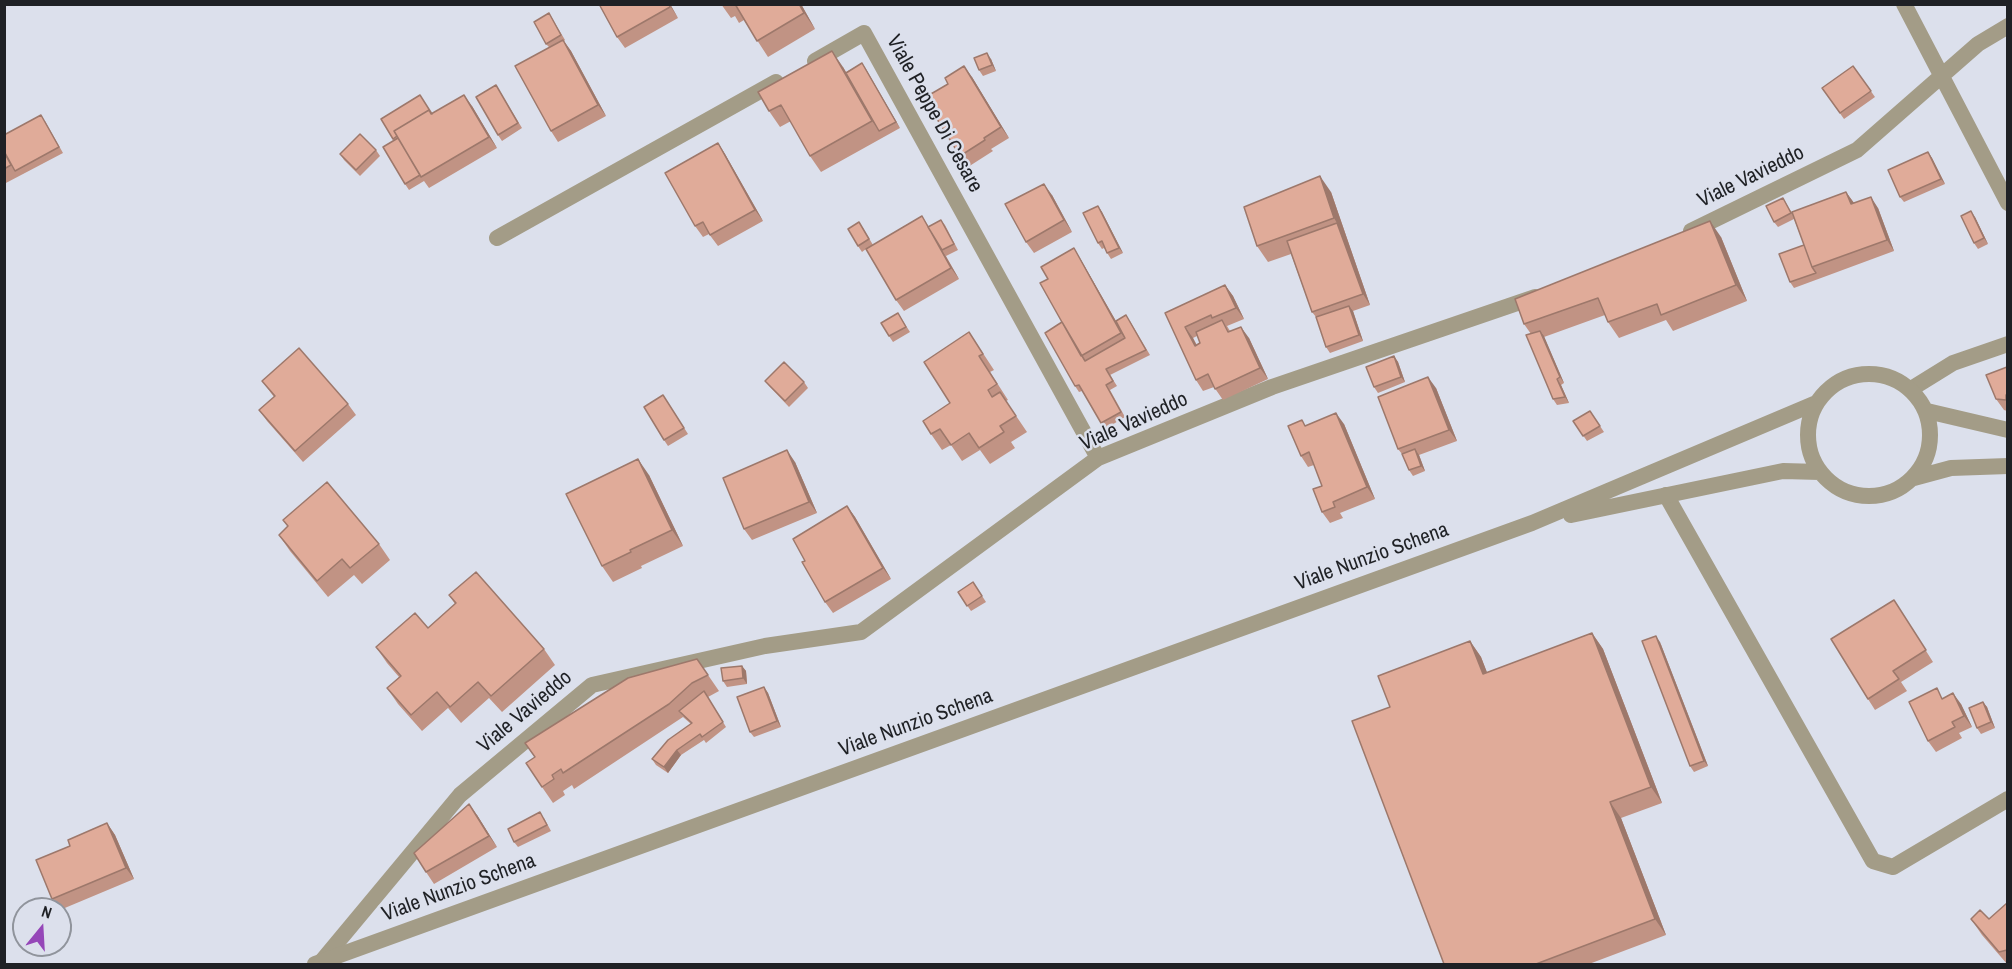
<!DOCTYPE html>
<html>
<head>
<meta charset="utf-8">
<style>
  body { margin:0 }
  #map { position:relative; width:2012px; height:969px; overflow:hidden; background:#dce0ec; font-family:"Archivo Narrow",sans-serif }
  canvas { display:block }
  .frame { position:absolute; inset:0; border:6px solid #1f2125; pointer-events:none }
  .north { position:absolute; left:12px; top:897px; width:60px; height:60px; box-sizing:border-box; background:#dce0ec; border:2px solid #90949c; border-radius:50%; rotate:18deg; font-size:16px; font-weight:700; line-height:24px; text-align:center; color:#1f2125 }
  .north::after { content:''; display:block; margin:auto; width:21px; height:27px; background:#9547b8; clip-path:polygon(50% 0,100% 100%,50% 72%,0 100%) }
</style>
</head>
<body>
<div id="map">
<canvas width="2012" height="969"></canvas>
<div class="frame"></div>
<div class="north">N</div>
</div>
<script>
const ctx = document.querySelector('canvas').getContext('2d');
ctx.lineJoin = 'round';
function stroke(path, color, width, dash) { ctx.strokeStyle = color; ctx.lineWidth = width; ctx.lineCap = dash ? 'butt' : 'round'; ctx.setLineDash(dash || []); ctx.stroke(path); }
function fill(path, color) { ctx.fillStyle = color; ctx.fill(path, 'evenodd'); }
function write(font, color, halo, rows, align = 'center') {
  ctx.font = font + ' "Archivo Narrow",sans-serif'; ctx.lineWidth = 5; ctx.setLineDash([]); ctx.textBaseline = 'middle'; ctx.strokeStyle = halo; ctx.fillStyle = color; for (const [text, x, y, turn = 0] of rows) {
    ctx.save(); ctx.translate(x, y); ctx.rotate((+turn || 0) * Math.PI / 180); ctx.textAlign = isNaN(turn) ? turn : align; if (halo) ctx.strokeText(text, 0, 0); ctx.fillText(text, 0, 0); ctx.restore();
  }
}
stroke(new Path2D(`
  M1904 4 2008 203
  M815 61 864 33 1098 458
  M1691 231 1857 150 1978 44 2008 26
  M497 238 776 82
  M1911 389 1953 363 2008 344
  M1666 495 1873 861 1893 867 2008 799
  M321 962 460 795 592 685 765 646 861 632 1098 458 1272 387 1535 297`), '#a39c87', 16);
stroke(new Path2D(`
  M1808 435a61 61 0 1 1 122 0a61 61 0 1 1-122 0Z
  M1927 411 2008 430
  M1914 478 1951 468 2008 466
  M1571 515 1783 471 1820 472
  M315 964 1532 523 1816 403`), '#a39c87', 16);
fill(new Path2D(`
  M599 4H670L678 18 625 48 617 37Z
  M721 4H801L815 29 768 57 744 20 739 23 735 16 731 18Z
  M549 13 565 40 564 41 571 51 606 116 558 142 551 131 549 47 546 44Z
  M991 59 996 71 983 76 979 70Z
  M862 63 900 128 821 172 810 156 791 121 780 127 769 111 843 67 846 72Z
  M1853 66 1875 97 1844 119 1822 88Z
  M972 77 1009 138 991 149 993 151 968 167 960 156Z
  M496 85 522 128 502 141 498 135Z
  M472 106 497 148 429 188 424 181 409 190 405 184 394 141 381 119 432 114Z
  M45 121 63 153 4 184V135Z
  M718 143 725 154 763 221 718 246 709 234 703 237 695 226Z
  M376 150 380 156 360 176 344 160 340 154Z
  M1928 152 1932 158 1945 184 1904 202 1900 197Z
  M1331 192 1370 305 1353 311 1363 341 1330 353 1326 347 1316 317 1312 312 1291 254 1268 262 1257 246Z
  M1846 192 1854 203 1878 208 1894 251 1794 288 1790 282 1804 245 1794 219 1778 227 1774 222 1783 198 1792 213Z
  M1052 195 1072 232 1034 253 1026 242Z
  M1098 206 1102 212 1123 253 1111 259 1104 248 1102 249 1098 243Z
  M922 216 929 227 941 220 945 225 958 250 946 256 959 279 904 311 896 300 866 249 862 252 858 246 863 228 873 245Z
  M1975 217 1988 244 1978 249 1974 243Z
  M1721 237 1747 301 1673 331 1666 320 1619 338 1608 322 1605 315 1544 337 1564 383 1561 385 1569 403 1557 405 1553 399 1531 334 1524 324Z
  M1074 248 1081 260 1116 321H1130L1150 355 1110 375 1117 386 1110 390 1125 417 1105 429 1082 391 1079 392 1075 386 1062 322 1048 279Z
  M1225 285 1233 296 1244 319 1227 326 1230 331 1249 338 1268 379 1223 400 1214 387 1203 391 1196 380 1165 313ZM1197 336 1200 343 1197 345 1193 338Z
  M898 313 910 332 893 342 889 336Z
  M969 332 994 370 990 372 1008 400 1006 401 1027 432 1011 442 1015 448 990 464 980 450 962 461 951 445 942 450 931 434 950 403Z
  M1394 356 1398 362 1405 382 1378 393 1374 387Z
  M2007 367V411L2004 410 1996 399Z
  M262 381 348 404 356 415 303 462 267 421 259 410 274 397Z
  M765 381 804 382 808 388 789 407 769 386Z
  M1436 388 1457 441 1419 455 1425 471 1413 476 1409 470 1402 454 1398 449Z
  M667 401 688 434 668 446 664 440Z
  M1590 411 1604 432 1587 441 1573 421Z
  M1344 424 1375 499 1340 513 1343 518 1330 523 1322 512V486L1314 465 1308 467 1301 456 1306 426Z
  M795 462 817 513 752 540 744 529Z
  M649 475 683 546 641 566 642 568 613 582 602 566Z
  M847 506 855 517 891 579 833 613 825 602 805 561Z
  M283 520 379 544 390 560 362 584 354 575 328 597 290 551 279 535 288 527Z
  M973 582 986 602 971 611 958 592Z
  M449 595 544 649 555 665 502 712 489 698 461 723 448 708 422 731 398 704 387 688 399 677 387 663 376 647 428 628 455 604Z
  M1894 600 1933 662 1901 682 1907 691 1875 710 1868 699Z
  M1592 633 1603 649 1662 803 1621 818 1666 935 1589 964H1444L1390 707 1470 641 1481 657 1487 673Z
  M1660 642 1708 766 1694 772 1690 766Z
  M697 659 719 691 708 697 726 727 706 743 704 740 681 755 668 773 656 765 652 759 691 724 683 717 574 789 572 785 563 791 565 795 553 803 542 787 535 757Z
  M742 666 746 671 747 684 727 687 723 681Z
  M764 687 768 693 781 727 754 737 750 732Z
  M1944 698 1961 704 1972 727 1959 733 1962 738 1936 752 1928 741Z
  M1983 702 1987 707 1995 728 1981 734 1977 728Z
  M477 815 497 847 434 884 426 872Z
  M544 818 551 831 518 847 514 842Z
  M107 823 115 835 134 879 60 910 52 899 70 846Z
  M2007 903V964L1982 935 1971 919H1989Z`), '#c19384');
fill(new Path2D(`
  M669 4H670L678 18Z
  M799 4H801L815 29 804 13Z
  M563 40 571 51 606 116 598 105Z
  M832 51 843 67 880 131 872 121Z
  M987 53 991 59 996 71 992 65Z
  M862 63 866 69 900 128 896 122Z
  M964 66 972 77 1009 138 1001 127Z
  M464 95 472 106 497 148 489 137Z
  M718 143 725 154 763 221 755 210Z
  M1928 152 1932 158 1945 184 1941 179Z
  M1320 176 1331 192 1370 305 1363 294 1337 223 1334 218Z
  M1044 184 1052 195 1072 232 1064 220Z
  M1846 192 1854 203 1851 204Z
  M1871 197 1878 208 1894 251 1887 240Z
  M1098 206 1102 212 1123 253 1119 248Z
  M1971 211 1975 217 1988 244 1984 238Z
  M922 216 929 228 959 279 951 268Z
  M1710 221 1721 237 1747 301 1736 285Z
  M1074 248 1081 260 1129 344 1121 333Z
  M1225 285 1233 296 1244 319 1236 308Z
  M1349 306 1353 311 1363 341 1359 335Z
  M1185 327 1193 338 1202 357 1195 346Z
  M1241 327 1249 338 1268 379 1260 368Z
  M1540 331 1544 336 1564 383 1560 377Z
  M1394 356 1398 362 1405 382 1401 377Z
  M1428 377 1436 388 1457 441 1449 430Z
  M1557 379 1561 385 1569 403 1565 397Z
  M1336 413 1344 424 1375 499 1367 487Z
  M1415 449 1419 455 1425 471 1421 466Z
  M787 450 795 462 817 513 809 502Z
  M638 459 649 475 683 546 672 530Z
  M847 506 855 517 891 579 883 568Z
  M1592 633 1603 649 1662 803 1651 787Z
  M1656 636 1660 642 1708 766 1704 761Z
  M1470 641 1481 657 1494 690 1483 674Z
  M742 666 746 671 747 684 743 678Z
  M764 687 768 693 781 727 777 721Z
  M1953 693 1961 704 1972 727 1964 716Z
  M1983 702 1987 707 1995 728 1991 722Z
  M677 750 681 755 668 773 664 767Z
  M1610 802 1621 818 1666 935 1655 919Z
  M469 804 477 815 497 847 489 836Z
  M107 823 115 835 134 879 126 868Z`), '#9d786b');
const building = new Path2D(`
  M599 4H669L670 7 617 37Z
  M735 4H799L804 13 757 41Z
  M549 13 561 35 546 44 534 22Z
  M563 40 598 105 551 131 515 66Z
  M832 51 872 121 810 156 781 105 769 111 758 92Z
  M987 53 992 65 979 70 974 58Z
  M862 63 896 122 879 131 846 73Z
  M964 66 1001 127 984 138 985 140 960 156 924 98 948 84 945 78Z
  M1853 66 1871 91 1840 113 1822 88Z
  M496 85 518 123 498 135 476 97Z
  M420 95 432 114 429 110 394 131 397 136 393 139 381 119Z
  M464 95 489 137 421 177 394 131 429 110 431 114Z
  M41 115 59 147 15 171 4 151V135Z
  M360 134 376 150 356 170 340 154Z
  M398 138 420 175 405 184 383 147Z
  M718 143 755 210 710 235 703 222 695 226 665 173Z
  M4 152 11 165 4 169Z
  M1928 152 1941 179 1900 197 1888 170Z
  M1320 176 1334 218 1257 246 1244 207Z
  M1044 184 1064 220 1026 242 1005 204Z
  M1846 192 1851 204 1871 197 1887 240 1812 267 1792 212Z
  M1783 198 1791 213 1774 222 1766 206Z
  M1098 206 1119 248 1107 253 1102 241 1098 243 1083 213Z
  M1971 211 1984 238 1974 243 1961 216Z
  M922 216 951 268 896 300 866 249Z
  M941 220 954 244 942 250 928 227Z
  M1710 221 1736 285 1661 315 1657 304 1608 322 1598 298 1524 324 1515 299Z
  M859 222 869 239 858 246 848 229Z
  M1337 223 1363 294 1312 312 1287 241Z
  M1804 245 1812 267 1816 273 1790 282 1779 254Z
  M1074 248 1121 333 1081 356 1040 283 1048 279 1041 267Z
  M1225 285 1236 308 1212 318 1211 315 1185 327 1195 346 1200 343 1196 332 1222 320 1228 332 1241 327 1260 368 1215 389 1208 374 1196 380 1165 313Z
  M1349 306 1359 335 1326 347 1316 317Z
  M898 313 906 327 889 336 881 323Z
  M1126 315 1146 350 1106 369 1113 381 1106 385 1121 412 1101 423 1079 385 1075 386 1045 333 1062 322 1085 361 1125 338 1116 321Z
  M1540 331 1560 377 1557 379 1565 397 1553 399 1526 335Z
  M969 332 983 354 979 356 997 384 988 390 992 397 1000 392 1016 416 1000 426 1004 432 979 448 969 433 951 445 940 429 931 434 923 421 950 403 924 362Z
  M299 348 348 404 295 451 259 410 275 396 262 381Z
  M1394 356 1401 377 1374 387 1366 367Z
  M784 362 804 382 785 401 765 381Z
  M2007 367V394L2006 395V400L1996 399 1986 375Z
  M1428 377 1449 430 1398 449 1378 397Z
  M663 395 684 428 664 440 644 407Z
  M1590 411 1600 426 1583 436 1573 421Z
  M1336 413 1367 487 1333 502 1335 507 1322 512 1313 489 1322 486 1309 452 1301 456 1288 426 1302 420 1305 426Z
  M1415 449 1421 466 1409 470 1402 454Z
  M787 450 809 502 744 529 723 478Z
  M638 459 672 530 630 550 631 552 602 566 566 494Z
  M327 482 379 544 350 568 342 559 317 581 279 535 288 526 283 520Z
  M847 506 883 568 825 602 802 562 805 561 793 539Z
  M476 572 544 649 491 696 478 682 450 707 437 692 411 715 387 688 401 676 376 647 415 613 428 628 456 603 449 595Z
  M973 582 982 596 967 606 958 592Z
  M1894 600 1926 650 1893 671 1899 679 1868 699 1831 639Z
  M1592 633 1651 787 1610 802 1655 919 1536 964H1444L1352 721 1390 707 1378 676 1470 641 1483 674Z
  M1656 636 1704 761 1690 766 1642 641Z
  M697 659 708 675 692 683 669 704 563 773 561 769 552 775 554 779 542 787 526 763 535 757 525 743 628 678Z
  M742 666 743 678 723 681 721 668Z
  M764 687 777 721 750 732 737 697Z
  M1937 688 1942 699 1953 693 1964 716 1952 722 1955 727 1928 741 1909 702Z
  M704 691 723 722 702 737 700 734 677 750 664 767 652 759 668 740 692 723 679 711Z
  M1983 702 1991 722 1977 728 1969 708Z
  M469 804 489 836 426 872 414 853Z
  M540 812 547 825 514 842 508 829Z
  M107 823 126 868 52 899 36 860 70 846 68 840Z
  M2007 903V950L1999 952 1971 919 1980 910 1989 919Z`);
fill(building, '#e0ab99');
stroke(building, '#9d786b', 1.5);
write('21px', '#1f2125', '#dce0ec', [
  ["Viale Peppe Di Cesare",934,114,61],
  ["Viale Vavieddo",1751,177,-26],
  ["Viale Vavieddo",1134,422,-24],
  ["Viale Nunzio Schena",1372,557,-20],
  ["Viale Vavieddo",525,712,-40],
  ["Viale Nunzio Schena",916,723,-20],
  ["Viale Nunzio Schena",459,888,-20]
]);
</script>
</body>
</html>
